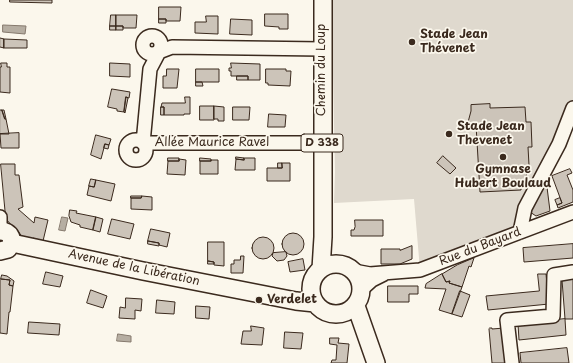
<!DOCTYPE html>
<html>
<head>
<meta charset="utf-8">
<style>
  body { margin:0 }
  canvas { display:block; background:#fbf7ec }
</style>
</head>
<body>
<canvas width="573" height="363"></canvas>
<script>
const ctx = document.querySelector('canvas').getContext('2d');
ctx.lineJoin = 'round';
function fill(path, color) { ctx.fillStyle = color; ctx.fill(path, 'evenodd'); }
function stroke(path, color, width, dash) { ctx.strokeStyle = color; ctx.lineWidth = width; ctx.lineCap = dash ? 'butt' : 'round'; ctx.setLineDash(dash || []); ctx.stroke(path); }
function write(font, color, halo, rows, align = 'center') {
  ctx.font = font + ' "Playpen Sans",sans-serif'; ctx.lineWidth = 3.5; ctx.setLineDash([]); ctx.textBaseline = 'middle'; ctx.strokeStyle = halo; ctx.fillStyle = color; for (const [text, x, y, turn = 0] of rows) {
    ctx.save(); ctx.translate(x, y); ctx.rotate((+turn || 0) * Math.PI / 180); ctx.textAlign = isNaN(turn) ? turn : align; if (halo) ctx.strokeText(text, 0, 0); ctx.fillText(text, 0, 0); ctx.restore();
  }
}
fill(new Path2D(`
  M333 0H573V108L520 232 420 270 414 199 334 203 335 172 333 74Z`), '#dfd9ce');
const water = new Path2D(`
  M3 25 26 26 25 34 3 32Z
  M62 217 68 218 65 231 59 230Z
  M118 334 131 336V342L117 341Z`);
fill(water, '#b6aea2');
stroke(water, '#85796d', 1);
const building = new Path2D(`
  M10 0H52V3L10 2Z
  M159 7H181L180 21H166V19H159Z
  M265 14H288V29H279V27L265 26Z
  M111 15H116V26H110Z
  M116 15H137L136 28H123V26H116Z
  M206 16H218V34L195 33V22H206Z
  M159 19H166V23H159Z
  M231 19 252 20V35L230 34Z
  M110 26H116V30H110Z
  M116 26H123V30H116Z
  M0 38 4 39V48L0 47Z
  M4 39 27 40V48H4Z
  M1 63H7V67H10V93L0 92V67H1Z
  M110 63 130 64V77L110 76Z
  M231 63 260 64V80H248V76H231V71H229V68H231Z
  M167 69H179L177 88H163V76H166Z
  M196 69H219V82H196Z
  M266 69H286V71H291L290 86 268 85V83H266Z
  M237 76H248V80H237Z
  M196 82H202L203 86H196Z
  M112 89 130 92 129 98 126 97 124 112 117 111V109L108 107Z
  M126 97 128 98 125 113 124 112Z
  M185 97H190V114H184V115H164V107H161L162 103H185Z
  M490 104V108L525 107 526 122H531L532 147H528L529 165 526 176 521 186V190L480 192 476 125 467 126 471 111V105Z
  M200 106H214V120H200Z
  M214 106 224 107V121H218V119H214Z
  M161 107H164V115H161Z
  M233 107H250L249 120H233Z
  M0 110H2L5 119H6L9 134H0Z
  M2 110H4L6 119H5Z
  M269 114 286 115 285 127H268Z
  M19 133V148H1L0 134Z
  M96 135 111 139 109 145 105 144 101 159 91 155Z
  M105 144 109 145 108 149 104 148Z
  M443 156 456 168 450 174 437 163Z
  M236 157 244 158V160L236 159Z
  M168 158H179V161H168Z
  M200 158 211 159V161H200Z
  M244 158H255V170H235L236 159 244 160Z
  M179 159 186 160 185 175 167 174 168 161H179Z
  M211 160H218V174H200V161H211Z
  M278 163H282V168H278Z
  M282 163H290V181H267V168H282Z
  M1 164H15V175H19L23 207 18 209 34 223 35 217 48 220 43 241 33 238 32 240 23 238 15 227 14 228 6 219Z
  M570 169 572 173 567 175 573 190V202L558 208 557 205 562 203 552 176Z
  M91 179 96 180 94 187 89 186Z
  M546 179 550 211 536 216 530 212Z
  M96 180 115 184 111 201 87 195 89 186 94 187Z
  M131 196H142L141 198H131Z
  M142 196 152 197V210L131 209V198H141Z
  M560 198 562 203 557 205 555 200Z
  M70 210 77 211 76 213 96 217 93 230 80 227V225L71 222 69 216Z
  M96 217 103 219 100 232 93 230Z
  M112 219 134 224 130 239 108 234Z
  M355 220H383V236H351V230H354L355 227Z
  M151 229 170 233 167 247 159 245V243L148 241Z
  M282 244a11 11 0 1 1 22 0a11 11 0 1 1-22 0Z
  M252 248a11 11 0 1 1 22 0a11 11 0 1 1-22 0Z
  M148 241 159 243V246L148 244Z
  M208 242H224V266L214 265V262L208 261Z
  M573 244V258L524 262 523 248Z
  M412 246V259L400 264H381V249H400V250Z
  M286 252 287 256 284 260 277 261 272 256 273 253Z
  M241 256H244L243 273H231V264H234V260H240Z
  M474 258 471 267 469 266 462 287 449 283 450 281 446 282 442 274 457 265Z
  M303 259 305 270 290 272 288 262Z
  M208 261 214 262V264H208Z
  M46 272 63 276 60 287 43 284Z
  M442 274 446 282 450 281 449 283 462 287 452 314 439 310 446 289 425 288 426 284Z
  M538 274H546L549 304 488 310 486 296 539 291Z
  M2 275 7 276 14 281 13 286 9 285 10 280 1 279Z
  M1 279 10 280 9 285 13 286 10 312H9L7 334 0 333V280Z
  M573 279V319H565L562 280Z
  M388 286H418V294H409V302H388Z
  M91 290 107 296 103 308 87 303Z
  M460 291 470 295 462 317 452 314Z
  M126 298 142 299 141 311 135 310V319L119 318 120 307 125 308Z
  M157 300 175 302 174 314 156 313Z
  M196 306 210 307 209 319 196 318Z
  M565 319 566 335 519 340 518 324Z
  M29 322 60 324 59 335 28 333Z
  M251 326 264 328 262 345 241 344 243 331H251Z
  M490 328H492V329L504 328 507 363H492L489 329Z
  M285 332 303 333 301 349 284 348Z
  M330 338H339L338 343 349 344 347 363H331L332 360H336L337 345 330 344Z
  M567 348 569 363H521L520 353Z`);
fill(building, '#ccc4b9');
stroke(building, '#3b2a1e', 1);
const minor = new Path2D(`
  M143 45a9 9 0 1 1 18 0a9 9 0 1 1-18 0Z
  M322 49 172 47 159 52 150 69 143 143H322
  M126 150a10 10 0 1 1 20 0a10 10 0 1 1-20 0Z
  M0 217V231
  M520 232 525 208 559 144 573 108
  M354 271 370 274 420 270 573 212
  M362 289 372 280 384 274
  M512 363 507 320 553 316 554 275 573 272`);
const major = new Path2D(`
  M0 231C11 231 15 241 8 249L0 251
  M12 243 143 271 296 301 315 303
  M311 289a25 25 0 1 1 50 0a25 25 0 1 1-50 0Z
  M321 269 323 237V0
  M356 306 376 363`);
stroke(minor, '#3b2a1e', 16);
stroke(major, '#3b2a1e', 20);
stroke(minor, '#fbf7ec', 13);
stroke(major, '#fbf7ec', 17);
for (const [x, y, r, color] of [
  [412,42,4,"#3b2a1e"],
  [449,134,4,"#3b2a1e"],
  [503,157,4,"#3b2a1e"],
  [259,300,4,"#3b2a1e"]
]) { const dot = new Path2D(); dot.arc(x, y, r, 0, 2 * Math.PI); ctx.fillStyle = color; ctx.fill(dot); stroke(dot, '#fbf7ec', 1.5); }
for (const [x, y, w] of [
  [322,143,42]
]) { const box = new Path2D(); box.roundRect(x - w / 2, y - 9, w, 18, 3); ctx.fillStyle = '#fbf7ec'; ctx.fill(box); stroke(box, '#3b2a1e', 1); }
write('bold 11px', '#3b2a1e', null, [
  ["D 338",322,143]
]);
write('bold 12px', '#3b2a1e', '#fbf7ec', [
  ["Stade Jean",420,35],
  ["Thévenet",420,49],
  ["Stade Jean",457,127],
  ["Thevenet",457,141],
  ["Gymnase",503,170,"center"],
  ["Hubert Boulaud",503,184,"center"],
  ["Verdelet",267,300]
], 'left');
write('12px', '#3b2a1e', '#fbf7ec', [
  ["Chemin du Loup",322,70,-90],
  ["Allée Maurice Ravel",212,143],
  ["Rue du Bayard",480,247,-21],
  ["Avenue de la Libération",134,268,12]
]);
</script>
</body>
</html>
